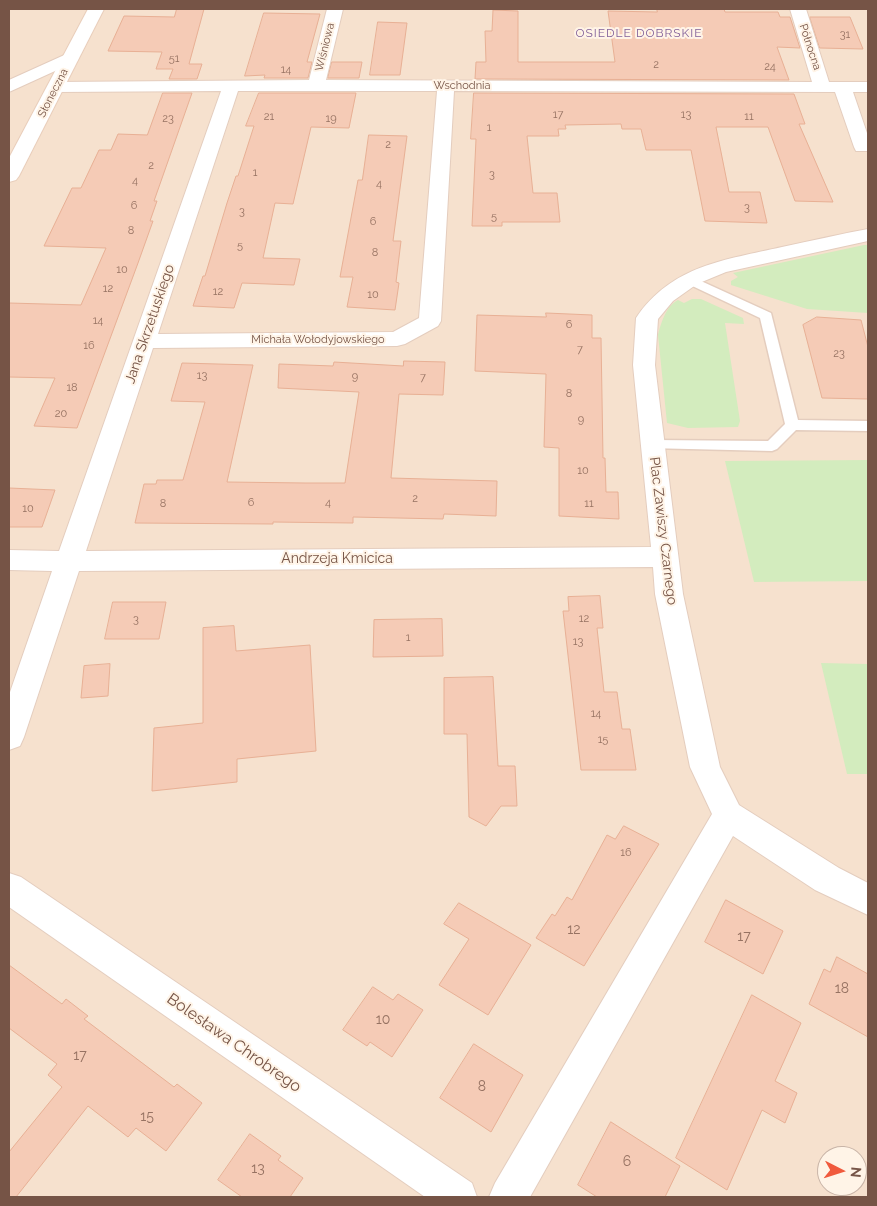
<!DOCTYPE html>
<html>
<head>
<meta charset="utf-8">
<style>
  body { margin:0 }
  #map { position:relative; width:877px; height:1206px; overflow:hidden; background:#fef0e0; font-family:Raleway,sans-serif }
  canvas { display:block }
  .frame { position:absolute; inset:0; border:10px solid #765446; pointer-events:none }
  .north { position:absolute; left:817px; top:1146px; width:50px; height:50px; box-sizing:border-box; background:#fff4e7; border:1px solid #c8b4a7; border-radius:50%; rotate:95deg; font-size:14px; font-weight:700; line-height:20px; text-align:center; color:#765446 }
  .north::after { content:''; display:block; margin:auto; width:18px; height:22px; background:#f05a3d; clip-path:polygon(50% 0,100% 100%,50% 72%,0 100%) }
</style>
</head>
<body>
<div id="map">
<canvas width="877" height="1206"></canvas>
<div class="frame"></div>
<div class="north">N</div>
</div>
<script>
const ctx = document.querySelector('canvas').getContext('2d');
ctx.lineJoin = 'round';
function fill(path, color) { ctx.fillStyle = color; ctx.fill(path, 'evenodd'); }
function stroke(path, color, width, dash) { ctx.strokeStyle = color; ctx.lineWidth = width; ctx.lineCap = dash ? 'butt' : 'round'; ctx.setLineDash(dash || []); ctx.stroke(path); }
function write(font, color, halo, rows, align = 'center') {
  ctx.font = font + ' Raleway,sans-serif'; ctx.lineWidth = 4; ctx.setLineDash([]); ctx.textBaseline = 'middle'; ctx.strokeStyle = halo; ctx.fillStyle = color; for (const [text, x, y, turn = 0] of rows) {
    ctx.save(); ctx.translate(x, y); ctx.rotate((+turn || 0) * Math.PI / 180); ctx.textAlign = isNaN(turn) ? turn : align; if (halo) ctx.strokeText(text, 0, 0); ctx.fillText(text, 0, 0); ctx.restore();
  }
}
fill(new Path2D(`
  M9 9H868V1197H9V94L11 92H9ZM827 1156H857V1186H827Z`), '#f6e1ce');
fill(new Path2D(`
  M864 245H868V313L807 309 731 285V281L738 277 733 273Z
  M692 299H701L743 318 744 324 725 323 740 421 738 427 688 428 667 423 658 335C661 323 666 306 678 300L684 303Z
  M868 460V581L754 582 725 461Z
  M821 663 868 664V774H847Z`), '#d3ecbe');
const building = new Path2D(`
  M177 9H204L189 64H202L197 79H169L173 69H156L162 52 108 51 124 16 174 17Z
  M657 9H724L725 12H778L780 17H790L800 48 777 47 789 80 475 79 476 62H486L485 31H492L493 10 518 11V62H615L608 11 657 12Z
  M264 13 320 14 307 62H312L308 78H264L265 75 245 76Z
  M810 17H850L863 49 820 48Z
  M378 22 407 23 400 75H370Z
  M332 62H362L359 78H328Z
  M163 93H192L154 201H157L150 221H153L138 263 77 428 34 426 55 378 9 377V303L81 305 106 248 44 246 72 188H81L99 150H111L118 134 147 135Z
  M259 93H356L349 128 311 127 293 204 275 203 263 258 300 259 294 285 242 283 234 308 193 306 203 276H205L227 203 236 176H238L254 126H246Z
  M474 93 794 94 805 124H799L833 202 795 201 768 127H716L729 192H760L767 223 705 221 691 150H646L641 129H622L621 124 565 125 566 129H558L559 136H527L533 193H557L560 222H502V226H472L476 139H471Z
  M369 135 407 136 393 241H401L396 282 399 283 395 310 347 307 353 277H340L358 180H362Z
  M546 313 592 315V338H601L603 458H605L606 492H618L619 519 559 516V448L544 447 546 374 475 371 477 315 546 317Z
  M817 317 861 320 868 347V399L822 398 803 325Z
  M404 361 445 362 443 395 399 394 391 478 497 481 496 516 444 514 443 519 353 517V523L273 522V524L135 523 144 484H156L157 480H183L205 402 171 401 182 363 253 365 227 482 305 483H345L359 392 278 388 279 364 333 366 334 362 403 366Z
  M9 488 55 490 42 527H9Z
  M600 596 603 628H597L604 692H617L622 729H630L636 770H581L563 611H569L568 597Z
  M113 602H166L159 639H105Z
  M442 619 443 656 373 657 374 620Z
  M234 626 236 651 310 645 316 751 237 759V782L152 791 154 728 203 723V628Z
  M110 664 108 696 81 698 84 666Z
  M493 677 498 766H515L517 806H501L486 826 469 817 467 734H444V678Z
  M624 826 659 844 584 966 536 938 552 914 555 916 567 897 572 900 607 835 615 839Z
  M726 900 783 931 763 974 705 942Z
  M459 903 531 945 488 1015 439 985 469 939 444 924Z
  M837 957 868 974V1037L809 1004 824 969 830 972Z
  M9 965 62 1004 66 999 88 1016 84 1019 174 1087 177 1084 202 1103 166 1151 136 1128 128 1137 88 1106 16 1197H9V1152L62 1087 48 1075 57 1064 9 1028Z
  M373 987 393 1000 398 994 423 1010 392 1057 370 1042 367 1046 343 1030Z
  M752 995 801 1023 775 1081 797 1093 785 1123 762 1110 727 1190 676 1158Z
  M474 1044 523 1075 491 1132 440 1098Z
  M611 1122 680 1166 665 1197H597L578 1185Z
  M250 1134 281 1156 278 1160 303 1178 290 1197H242L218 1180Z`);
fill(building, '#f5cbb6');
stroke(building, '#e8b095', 1);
const lane = new Path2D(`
  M690 276 771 313 798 420 868 421V431L796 430 777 449 772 451 647 448 645 445 647 442 652 440 768 441 785 424 760 318 686 283 684 280Z`);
const street = new Path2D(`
  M327 9H343L326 80 812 82 790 9H806L829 82H868V92H853L868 136V151H856L854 147 835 92 454 91 441 321 438 326 405 344 397 346 153 348 86 551 651 547 633 365 636 318C672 265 725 260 782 247 811 241 840 234 868 229V241L726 272 697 284 673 301 658 319 655 365 683 594 720 767 739 805 839 868 868 883V915L815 890 733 836 530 1197H489L495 1183 712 814 690 767 655 594 653 567 79 571 24 737 20 746 9 750V695L52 571 9 570V550L59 551 221 91 56 92 50 91 47 87 50 83 56 82 309 80ZM238 91H437L419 318 393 332 158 334Z
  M71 52 77 53 79 57 77 61 9 92V80Z
  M9 873 21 877 472 1183 477 1197H425L9 907Z`);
const secondary = new Path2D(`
  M88 9H104L19 176 16 180 9 182V158Z`);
stroke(lane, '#e4cdbe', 3);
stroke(street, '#e4cdbe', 2);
stroke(secondary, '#e9cebb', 2);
fill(lane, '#fff');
fill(street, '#fff');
fill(secondary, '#fff');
write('11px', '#967262', null, [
  ["31",845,35],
  ["51",174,59],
  ["2",656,65],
  ["24",770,67],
  ["14",286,70],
  ["17",558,115],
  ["13",686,115],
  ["21",269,117],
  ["11",749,117],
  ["23",168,119],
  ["19",331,119],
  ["1",489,128],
  ["2",388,145],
  ["2",151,166],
  ["1",255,173],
  ["3",492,175],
  ["4",135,181],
  ["4",379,184],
  ["6",134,206],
  ["3",747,208],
  ["3",242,212],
  ["5",494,217],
  ["6",373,222],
  ["8",131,231],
  ["5",240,246],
  ["8",375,253],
  ["10",122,270],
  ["12",108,289],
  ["12",218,292],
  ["10",373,295],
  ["14",98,321],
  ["6",569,325],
  ["16",89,346],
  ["7",580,350],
  ["23",839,354],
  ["13",202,376],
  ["9",355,377],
  ["7",423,378],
  ["18",72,388],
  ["8",569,394],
  ["20",61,414],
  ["9",581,420],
  ["10",583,471],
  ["2",415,499],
  ["6",251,503],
  ["4",328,503],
  ["8",163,504],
  ["11",589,504],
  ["10",28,509],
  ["12",584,619],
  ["3",136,620],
  ["1",408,638],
  ["13",578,642],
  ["14",596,714],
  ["15",603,740],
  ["16",626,853]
]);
write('11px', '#765446', '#fff4e7', [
  ["Wiśniowa",325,47,-76],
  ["Północna",810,47,72],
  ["Wschodnia",462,86],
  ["Słoneczna",53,93,-63],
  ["Michała Wołodyjowskiego",318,340]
]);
ctx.letterSpacing = '1px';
write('12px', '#83619a', '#fff4e7', [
  ["OSIEDLE DOBRSKIE",639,33]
]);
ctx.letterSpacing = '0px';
write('14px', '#765446', '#fff4e7', [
  ["Jana Skrzetuskiego",150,324,-71],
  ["Plac Zawiszy Czarnego",663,531,83],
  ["Andrzeja Kmicica",337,559]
]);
write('14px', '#967262', null, [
  ["12",574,930],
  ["17",744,937],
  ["18",842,989],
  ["10",383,1020],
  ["17",80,1056],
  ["8",482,1087],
  ["15",147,1117],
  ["6",627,1162],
  ["13",258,1169]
]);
write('16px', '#765446', '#fff4e7', [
  ["Bolesława Chrobrego",234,1043,35]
]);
</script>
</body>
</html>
